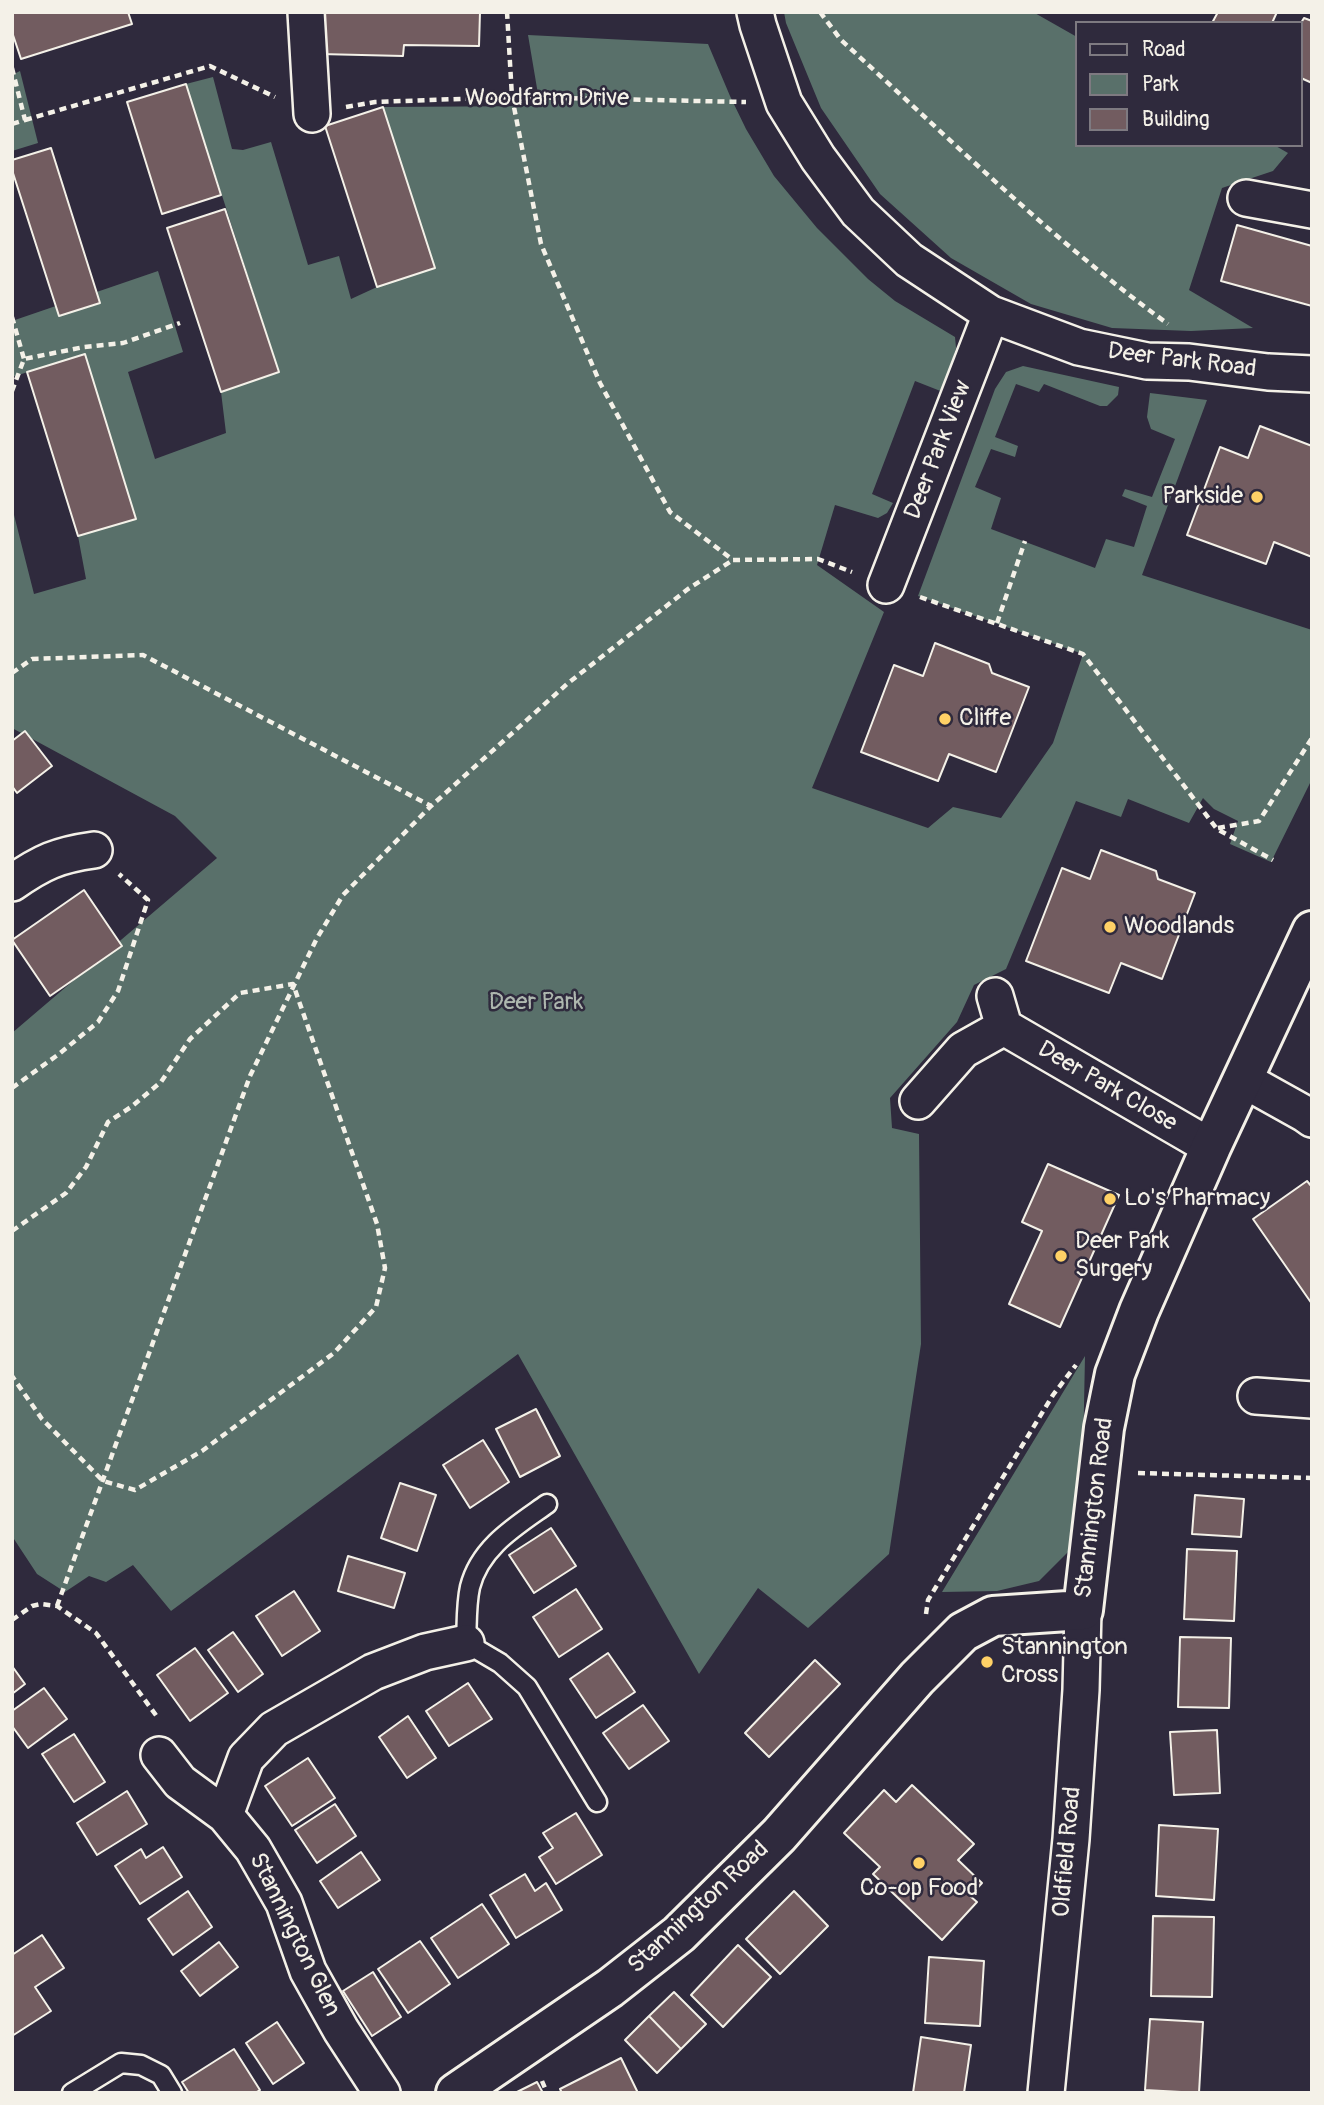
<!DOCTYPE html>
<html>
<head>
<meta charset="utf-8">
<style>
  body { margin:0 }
  #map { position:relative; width:1324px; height:2105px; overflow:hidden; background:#2f2a3d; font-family:Pangolin,sans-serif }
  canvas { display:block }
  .frame { position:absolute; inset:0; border:14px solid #f4f1e8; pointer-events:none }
  .legend { position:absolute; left:1075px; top:21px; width:228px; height:126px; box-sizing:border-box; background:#2f2a3d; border:2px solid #7e7a81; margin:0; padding:9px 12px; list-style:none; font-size:21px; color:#f4f1e8 }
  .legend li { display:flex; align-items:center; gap:14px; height:35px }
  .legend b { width:35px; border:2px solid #7e7a81 }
</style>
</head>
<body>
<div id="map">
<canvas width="1324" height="2105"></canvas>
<div class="frame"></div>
<ul class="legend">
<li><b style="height:9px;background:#2f2a3d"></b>Road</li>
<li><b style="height:19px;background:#59706a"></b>Park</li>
<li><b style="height:19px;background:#725c60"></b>Building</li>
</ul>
</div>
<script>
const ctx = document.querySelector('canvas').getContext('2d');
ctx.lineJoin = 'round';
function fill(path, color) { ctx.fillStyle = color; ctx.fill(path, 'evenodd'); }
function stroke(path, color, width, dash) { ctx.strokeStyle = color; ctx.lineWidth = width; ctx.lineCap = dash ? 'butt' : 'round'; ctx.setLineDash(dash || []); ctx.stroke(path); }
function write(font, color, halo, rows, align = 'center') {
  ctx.font = font + ' Pangolin,sans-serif'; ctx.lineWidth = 5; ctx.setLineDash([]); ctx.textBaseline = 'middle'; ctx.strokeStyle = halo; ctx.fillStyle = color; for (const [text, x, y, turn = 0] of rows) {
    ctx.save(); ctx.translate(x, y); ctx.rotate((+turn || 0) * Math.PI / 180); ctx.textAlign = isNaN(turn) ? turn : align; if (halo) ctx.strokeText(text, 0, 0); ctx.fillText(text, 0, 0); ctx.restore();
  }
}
fill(new Path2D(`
  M784 12H1033L1077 37V145H1274L1288 153 1273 171 1222 188 1189 290 1253 328 1191 331 1112 328 1031 304 951 258 880 194 821 108 786 23Z
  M528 35 708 44 730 96 746 129 774 176 817 228 868 279 895 301 955 337 956 348 943 392 915 381 872 494 893 503 887 513 878 518 835 505 817 565 884 612 812 788 928 828 953 807 1001 818 1053 743 1083 654 918 596 995 389 1006 372 1023 366 1119 387 1118 395 1107 406H1100L1044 384 1039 392 1016 384 995 437 1018 446 1015 457 991 449 975 487 1001 498 991 529 1095 568 1106 539 1134 547 1147 506 1122 496 1125 489 1152 497 1175 439 1151 429 1147 417 1150 393 1207 400 1142 575 1312 630V779L1271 862 1230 844 1238 821 1214 809 1203 798 1189 823 1128 799 1121 817 1076 801 1006 969 974 985 957 1022 890 1098 892 1128 919 1134 921 1344 889 1554 808 1628 758 1588 699 1674 518 1354 171 1611 133 1565 106 1582 89 1576 65 1592 37 1574 12 1536V1033L217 858 175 816 12 728V507L34 594 86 579 78 536 136 518 85 354 12 377V321L158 271 183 352 128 372 155 459 226 433 221 392 279 372 186 84 213 77 232 149 243 150 271 142 308 265 339 256 351 299 377 287 435 267 383 107 540 106Z
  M20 71 38 143 12 151V75Z
  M1085 1356 1083 1454 1071 1549 1039 1581 997 1591 942 1592Z`), '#59706a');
const building = new Path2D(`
  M12 12H128L132 24 21 59 12 32Z
  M321 12H480L479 46 404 45 403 56 320 54Z
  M1218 12H1277L1272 23H1212Z
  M1304 18 1312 21V83L1301 78V23Z
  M186 84 221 195 162 214 127 102Z
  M383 107 435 268 377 287 325 126Z
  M51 148 100 303 59 316 12 170V160Z
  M225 209 279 372 221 392 167 228Z
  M1237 225 1312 246V306L1221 281Z
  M85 354 136 519 78 536 27 372Z
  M1260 426 1312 446V557L1274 542 1266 564 1187 535 1220 447 1248 458Z
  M935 643 989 664 992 673 1029 687 996 772 949 754 938 781 861 752 894 665 923 676Z
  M25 731 52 766 17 793 12 786V741Z
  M1101 850 1156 871 1158 879 1195 893 1162 979 1121 963 1109 993 1026 961 1062 868 1090 879Z
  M84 890 122 946 50 996 12 940Z
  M1048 1164 1119 1195 1060 1327 1009 1304 1042 1231 1022 1222Z
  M1307 1181 1312 1187V1304L1253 1219Z
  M536 1409 560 1456 520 1477 496 1429Z
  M483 1440 509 1482 470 1508 443 1465Z
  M400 1483 436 1495 417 1551 381 1538Z
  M1195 1495 1244 1499 1241 1537 1192 1534Z
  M551 1528 576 1566 534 1593 509 1555Z
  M1187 1549 1237 1551 1234 1621 1184 1619Z
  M348 1556 405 1573 394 1608 338 1591Z
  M576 1589 602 1629 559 1657 533 1617Z
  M294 1591 320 1631 282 1656 256 1616Z
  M233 1632 263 1674 238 1692 208 1650Z
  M1180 1637 1231 1638 1229 1708 1178 1707Z
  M195 1648 228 1693 190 1721 157 1675Z
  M608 1653 635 1692 596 1718 570 1679Z
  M815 1660 840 1684 769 1757 745 1733Z
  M12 1666 25 1684 12 1694Z
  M468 1683 492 1719 449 1746 426 1711Z
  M44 1688 67 1719 28 1748 12 1726V1711Z
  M643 1705 669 1741 629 1769 603 1733Z
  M408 1716 436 1758 407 1778 379 1737Z
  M1217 1730 1220 1793 1174 1795 1170 1732Z
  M74 1734 105 1782 74 1802 42 1754Z
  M308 1758 335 1798 292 1826 265 1786Z
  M912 1785 974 1844 958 1860 982 1883 970 1896 977 1902 942 1940 873 1874 880 1867 844 1833 884 1790 896 1802Z
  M127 1791 147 1824 97 1855 77 1823Z
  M335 1804 356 1836 317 1863 295 1830Z
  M576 1813 602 1855 556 1884 539 1857 553 1848 543 1833Z
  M1159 1825 1218 1829 1214 1900 1156 1896Z
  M163 1847 182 1877 140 1904 115 1866 141 1849 146 1858Z
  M361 1852 380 1880 338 1908 320 1881Z
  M525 1874 535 1891 546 1883 562 1910 516 1938 490 1895Z
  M188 1891 212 1927 173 1955 148 1919Z
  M794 1891 828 1926 780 1974 746 1939Z
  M482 1904 509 1944 458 1978 431 1938Z
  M1153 1916 1214 1917 1212 1997 1151 1996Z
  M42 1935 64 1968 35 1987 51 2011 12 2036V1955Z
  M420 1941 450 1984 408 2013 378 1969Z
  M219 1942 238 1967 200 1996 181 1971Z
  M738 1945 771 1977 723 2027 691 1995Z
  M929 1957 984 1961 980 2026 925 2023Z
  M373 1972 401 2017 372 2036 343 1991Z
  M674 1992 706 2024 681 2049 649 2016Z
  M649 2016 681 2049 657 2073 625 2040Z
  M1150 2019 1203 2022 1199 2093 1145 2090Z
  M277 2022 304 2063 273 2084 246 2043Z
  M921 2037 971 2045 964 2093H913Z
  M234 2049 260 2090 255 2093H189L182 2082Z
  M621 2058 638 2093H562L560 2089Z
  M537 2082 543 2093H515Z`);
fill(building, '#725c60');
stroke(building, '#f4f1e8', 2);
const service = new Path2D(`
  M547 1504C516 1526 480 1547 470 1587 466 1605 467 1625 466 1643L500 1663 527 1687 597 1802
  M72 2093 121 2063 141 2065 161 2075 172 2093`);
const minor = new Path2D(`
  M306 12 312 114
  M755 12 758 25 784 103 818 158 858 212 909 260 991 314 1079 347 1147 361 1189 362 1268 372 1312 374
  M1246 198 1312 210
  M886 585 991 314
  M12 883C42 862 58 855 94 850
  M995 996 1004 1027
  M1244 1080 1305 1114 1312 1119
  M918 1101 963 1050 1004 1027 1211 1147
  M1256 1396 1312 1400
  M159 1755 180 1782 225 1815
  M382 2093 341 2030 308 1971 284 1903 253 1849 225 1815 246 1758 274 1729 373 1672 425 1652 466 1643
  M1046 2093 1071 1839 1081 1690 1083 1610`);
const secondary = new Path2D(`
  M456 2093 610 1988 679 1934 779 1835 917 1678 963 1632 993 1616 1083 1610 1104 1428 1115 1374 1139 1311 1211 1147 1312 931`);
stroke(service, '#f4f1e8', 23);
stroke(minor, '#f4f1e8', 40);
stroke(secondary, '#f4f1e8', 44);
stroke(new Path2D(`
  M507 12 512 97 541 244 600 383 670 512 733 560 818 559 852 572
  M820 12 841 40C948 137 1051 239 1168 324
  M12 68 25 120 12 124
  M346 107 375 102 512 97 746 102
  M25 120 210 66 275 97
  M12 317 24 359
  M12 391 24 359 84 347 123 343 180 323
  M920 597 1083 654 1217 829 1273 860
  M997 623 1025 541
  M12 673 32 659 143 655 431 806
  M1218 828 1259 821 1312 738
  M12 1088 59 1054 98 1022 118 991 148 900 119 874
  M12 1231 66 1193 86 1167 108 1122 131 1107 161 1082 190 1039 240 993 293 984 377 1224 385 1268 376 1307 334 1353 202 1451 135 1490 103 1481 42 1419 12 1376
  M1138 1473 1312 1478
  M57 1606 250 1076 317 938 343 895 431 806 567 684 688 589 733 560
  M926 1614 928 1600 1053 1395 1076 1365
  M12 1620 32 1606 41 1604 57 1606 96 1633 158 1718
  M542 2081 547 2093`), '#f4f1e8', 4.5, [7, 5]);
stroke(service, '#2f2a3d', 18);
stroke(minor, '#2f2a3d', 35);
stroke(secondary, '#2f2a3d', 38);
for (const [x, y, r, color] of [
  [1257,497,7,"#ffd166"],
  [945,719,7,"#ffd166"],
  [1110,927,7,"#ffd166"],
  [1110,1199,7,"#ffd166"],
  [1061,1256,7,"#ffd166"],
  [987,1662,7,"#ffd166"],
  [919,1863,7,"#ffd166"]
]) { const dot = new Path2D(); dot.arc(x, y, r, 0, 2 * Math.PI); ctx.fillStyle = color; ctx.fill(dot); stroke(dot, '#2f2a3d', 2.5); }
write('24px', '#f4f1e8', '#2f2a3d', [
  ["Woodfarm Drive",547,99],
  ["Deer Park Road",1182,361,7],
  ["Deer Park View",939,450,-69],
  ["Deer Park Close",1107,1087,30],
  ["Stannington Road",1095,1508,-83],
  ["Oldfield Road",1068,1852,-85],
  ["Stannington Road",699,1908,-43],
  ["Stannington Glen",294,1935,64]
]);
write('24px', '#f4f1e8', '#2f2a3d', [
  ["Parkside",1243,497,"right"],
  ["Cliffe",959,719],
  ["Woodlands",1124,927],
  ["Lo's Pharmacy",1124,1199],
  ["Deer Park",1075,1242],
  ["Surgery",1075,1270],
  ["Stannington",1001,1648],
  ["Cross",1001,1676],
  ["Co-op Food",919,1889,"center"]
], 'left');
write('24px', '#aeb7af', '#2f2a3d', [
  ["Deer Park",536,1003]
]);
</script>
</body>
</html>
